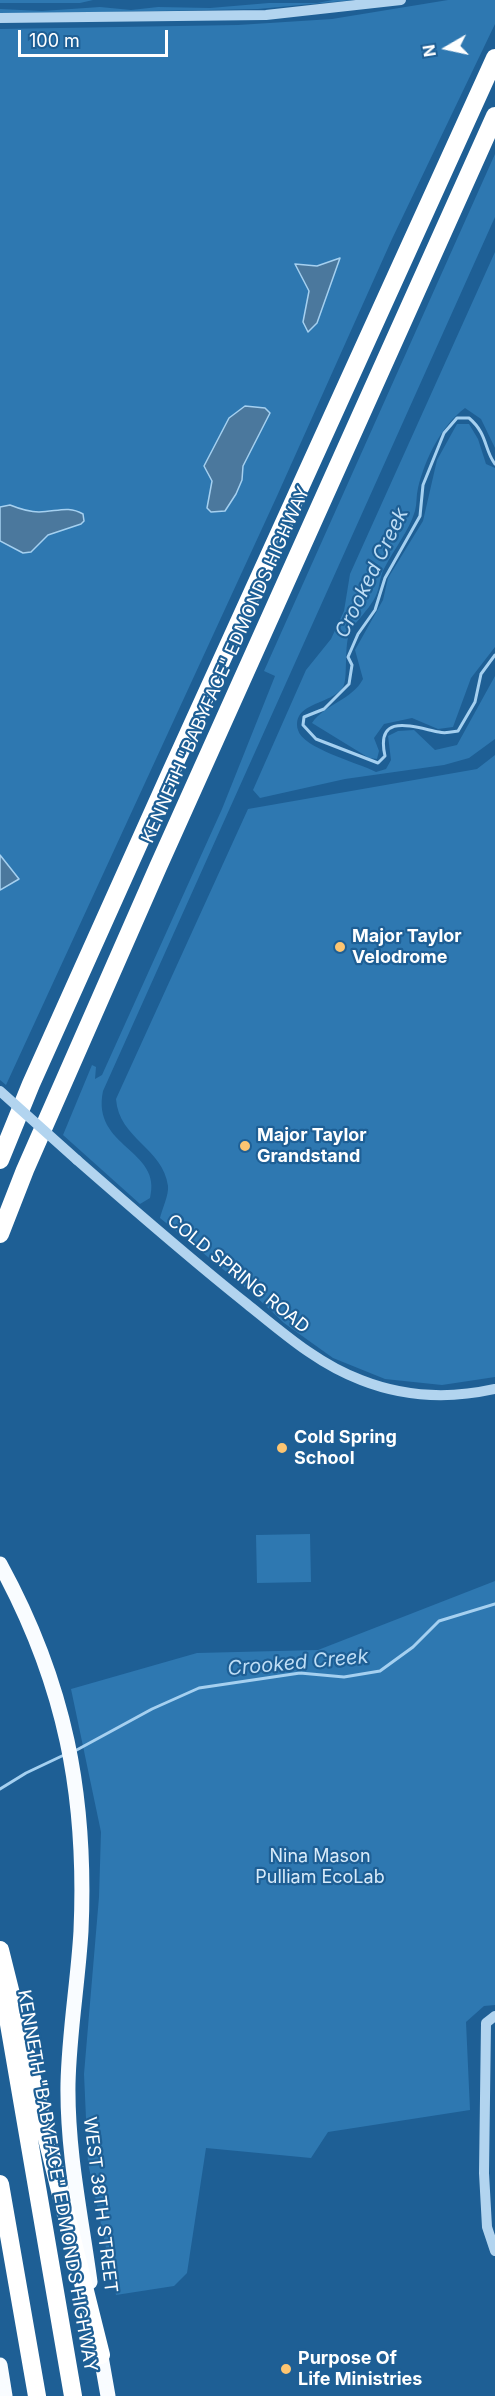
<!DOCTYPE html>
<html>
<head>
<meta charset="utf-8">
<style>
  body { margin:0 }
  #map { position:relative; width:495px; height:2396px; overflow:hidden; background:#1e5f95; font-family:Inter,sans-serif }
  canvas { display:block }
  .north { position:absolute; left:417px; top:18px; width:60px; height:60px; -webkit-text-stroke:4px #1e5f95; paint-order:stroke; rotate:261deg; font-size:16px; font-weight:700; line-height:24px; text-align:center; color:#fff }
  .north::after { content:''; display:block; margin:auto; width:21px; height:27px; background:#fff; clip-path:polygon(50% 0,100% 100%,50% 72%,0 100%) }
  .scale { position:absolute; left:18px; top:30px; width:150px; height:27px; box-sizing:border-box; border:3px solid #fff; border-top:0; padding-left:8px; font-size:18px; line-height:21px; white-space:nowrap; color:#fff; -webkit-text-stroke:4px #1e5f95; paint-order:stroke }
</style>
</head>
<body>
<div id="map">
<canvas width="495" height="2396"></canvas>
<div class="north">N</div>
<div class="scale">100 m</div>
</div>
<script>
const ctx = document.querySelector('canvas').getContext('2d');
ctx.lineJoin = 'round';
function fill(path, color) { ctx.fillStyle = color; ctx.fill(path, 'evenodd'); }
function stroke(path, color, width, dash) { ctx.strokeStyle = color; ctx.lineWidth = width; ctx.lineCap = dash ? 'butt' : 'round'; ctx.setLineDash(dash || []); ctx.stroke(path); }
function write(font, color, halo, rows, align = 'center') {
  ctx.font = font + ' Inter,sans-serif'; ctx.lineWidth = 4.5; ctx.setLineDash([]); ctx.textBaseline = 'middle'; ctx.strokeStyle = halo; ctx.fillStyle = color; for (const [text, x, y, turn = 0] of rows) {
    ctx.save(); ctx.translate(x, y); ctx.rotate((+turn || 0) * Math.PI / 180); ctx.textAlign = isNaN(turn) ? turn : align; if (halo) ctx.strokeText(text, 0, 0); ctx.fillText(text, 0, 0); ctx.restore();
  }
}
fill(new Path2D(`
  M0 0H93L80 3H0Z
  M333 0H354L258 9 0 14V9L42 11 100 7 131 10 158 7 210 8 269 3H317Z
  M448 0H495V24L392 239 277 496 6 1085 0 1080V29L238 25 332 19Z
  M495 154V217L103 1091C91 1148 163 1149 150 1198L140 1204 63 1135 92 1065 96 1067 95 1079 102 1075 222 809 275 676 264 671Z
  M495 252V448L481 419 465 408C441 426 425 459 418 488 416 496 417 504 415 511 409 531 394 549 385 567 380 575 380 585 377 593 371 609 353 623 349 634 344 649 348 680 343 687 332 705 291 702 298 730 302 748 359 763 376 772L386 769 391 760 388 736 398 731 414 730 435 750 457 745 495 676V739L469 758 444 765 345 779 260 798 253 790 306 670 331 639 344 611 350 574Z
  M457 424H469L478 439 486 464 495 468V647L471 678 453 727 438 729 412 718 384 724 374 738 379 751 377 759 369 758 312 723C325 704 352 700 363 679L355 650 383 600 388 578 423 521 437 460Z
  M495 755V1377L442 1385 385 1379 333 1358 284 1323 251 1292 160 1218C162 1209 169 1195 168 1186 163 1148 119 1139 116 1099L248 809 477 769Z
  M310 1534 311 1582 257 1583 256 1535Z
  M495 1581V2005L484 2006 466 2022 470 2110 328 2132 311 2158 206 2148 187 2273 174 2286 116 2295 88 2163 84 2074 99 1897 101 1832 71 1689 197 1653 318 1650Z`), '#2e78b1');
const water = new Path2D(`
  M340 258 317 323 308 332 303 322 309 291 295 264 317 266Z
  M245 406 265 408 270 413 243 466 242 480 236 494 225 511 211 512 207 508 212 481 204 466 229 418Z
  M10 505C20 509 29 512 39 512 56 512 68 505 83 514L84 521 81 524 48 535 31 552 23 553 0 541V507Z
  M0 855 19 879 0 890Z`);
fill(water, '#4b789d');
stroke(water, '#a5d0f0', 1.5);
stroke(new Path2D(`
  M495 464C484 450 488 434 469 418H457L444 433 423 485 420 516 385 578 375 610 358 634 348 657 352 665 349 684 324 709 304 717 303 725 316 739 378 763 385 756C375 712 413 727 439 732 445 734 452 732 458 731L475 702 481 674 495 655
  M73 1752 152 1709 199 1688 300 1673 344 1677 380 1671 413 1647 439 1621 495 1604
  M0 1789 26 1773 64 1755`), '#a5d0f0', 3);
stroke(new Path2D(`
  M0 18 266 15 401 0
  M77 1160C133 1209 189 1258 247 1304 283 1333 318 1364 361 1380 404 1397 450 1399 495 1389
  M495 2016 486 2023 484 2173 487 2227 495 2251`), '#b2d4ef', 10);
stroke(new Path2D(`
  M0 1564C65 1683 87 1795 81 1931 78 1982 69 2033 68 2084 67 2151 81 2216 90 2282
  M99 2345 108 2396
  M0 2365 5 2396`), '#f9fcff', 15);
stroke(new Path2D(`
  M0 1160 31 1084 170 774 495 58
  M0 1234 25 1170 158 867 495 116
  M0 1950 101 2355
  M0 1972 73 2396
  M0 2184 37 2396`), '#fff', 18);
stroke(new Path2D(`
  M0 1091 77 1160`), '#b2d4ef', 10);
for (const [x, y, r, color] of [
  [340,947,6,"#fdc571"],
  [245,1146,6,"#fdc571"],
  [282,1448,6,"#fdc571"],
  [286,2369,6,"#fdc571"]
]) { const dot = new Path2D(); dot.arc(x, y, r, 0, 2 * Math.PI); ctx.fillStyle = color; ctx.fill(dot); stroke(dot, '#1e5f95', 2); }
write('18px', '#fff', '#1e5f95', [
  ["KENNETH \"BABYFACE\" EDMONDS HIGHWAY",226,665,-66],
  ["COLD SPRING ROAD",238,1274,39],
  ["KENNETH \"BABYFACE\" EDMONDS HIGHWAY",57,2181,80],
  ["WEST 38TH STREET",100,2205,83]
]);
write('bold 18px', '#fff', '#1e5f95', [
  ["Major Taylor",352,937],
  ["Velodrome",352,958],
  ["Major Taylor",257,1136],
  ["Grandstand",257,1157],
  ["Cold Spring",294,1438],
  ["School",294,1459],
  ["Purpose Of",298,2359],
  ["Life Ministries",298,2380]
], 'left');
write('18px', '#d8ebfa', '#1e5f95', [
  ["Nina Mason",320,1857],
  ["Pulliam EcoLab",320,1878]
]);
write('italic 20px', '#beddf5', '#1e5f95', [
  ["Crooked Creek",372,573,-64],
  ["Crooked Creek",298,1663,-5]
]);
</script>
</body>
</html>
